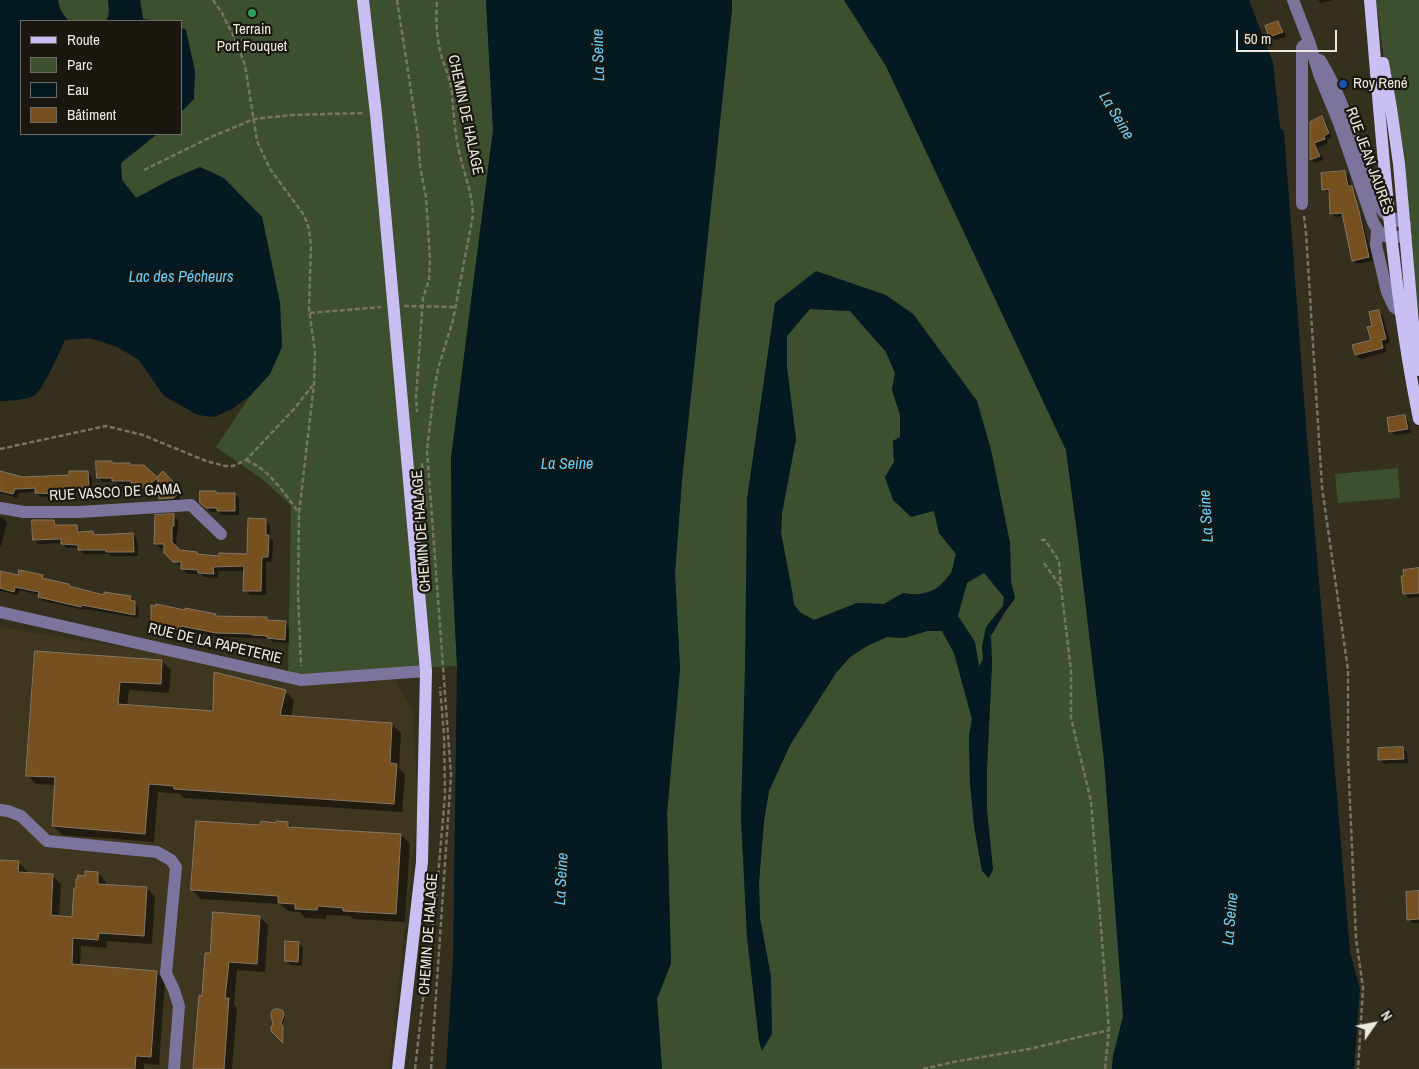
<!DOCTYPE html>
<html>
<head>
<meta charset="utf-8">
<style>
  body { margin:0 }
  #map { position:relative; width:1419px; height:1069px; overflow:hidden; background:#352f1e; font-family:"Archivo Narrow",sans-serif }
  canvas { display:block }
  .legend { position:absolute; left:20px; top:20px; width:162px; height:115px; box-sizing:border-box; background:#1a1710; border:1px solid #6e6b62; margin:0; padding:6px 9px; list-style:none; font-size:15px; color:#ebe8dd }
  .legend li { display:flex; align-items:center; gap:10px; height:25px }
  .legend b { width:25px; border:1px solid #6e6b62 }
  .north { position:absolute; left:1349px; top:999px; width:50px; height:50px; -webkit-text-stroke:4px #1a1710; paint-order:stroke; rotate:57deg; font-size:14px; font-weight:700; line-height:20px; text-align:center; color:#ebe8dd }
  .north::after { content:''; display:block; margin:auto; width:18px; height:22px; background:#ebe8dd; clip-path:polygon(50% 0,100% 100%,50% 72%,0 100%) }
  .scale { position:absolute; left:1236px; top:30px; width:101px; height:22px; box-sizing:border-box; border:2px solid #ebe8dd; border-top:0; padding-left:6px; font-size:15px; line-height:18px; white-space:nowrap; color:#ebe8dd; -webkit-text-stroke:4px #1a1710; paint-order:stroke }
</style>
</head>
<body>
<div id="map">
<canvas width="1419" height="1069"></canvas>
<ul class="legend">
<li><b style="height:6px;background:#c9bff2"></b>Route</li>
<li><b style="height:14px;background:#3c502f"></b>Parc</li>
<li><b style="height:14px;background:#041922"></b>Eau</li>
<li><b style="height:14px;background:#76501f"></b>Bâtiment</li>
</ul>
<div class="north">N</div>
<div class="scale">50 m</div>
</div>
<script>
const ctx = document.querySelector('canvas').getContext('2d');
ctx.lineJoin = 'round';
function fill(path, color) { ctx.fillStyle = color; ctx.fill(path, 'evenodd'); }
function stroke(path, color, width, dash) { ctx.strokeStyle = color; ctx.lineWidth = width; ctx.lineCap = dash ? 'butt' : 'round'; ctx.setLineDash(dash || []); ctx.stroke(path); }
function write(font, color, halo, rows, align = 'center') {
  ctx.font = font + ' "Archivo Narrow",sans-serif'; ctx.lineWidth = 4.5; ctx.setLineDash([]); ctx.textBaseline = 'middle'; ctx.strokeStyle = halo; ctx.fillStyle = color; for (const [text, x, y, turn = 0] of rows) {
    ctx.save(); ctx.translate(x, y); ctx.rotate((+turn || 0) * Math.PI / 180); ctx.textAlign = isNaN(turn) ? turn : align; if (halo) ctx.strokeText(text, 0, 0); ctx.fillText(text, 0, 0); ctx.restore();
  }
}
fill(new Path2D(`
  M0 627 288 674 394 678 413 711 418 810 389 1069H0Z`), '#3f361f');
fill(new Path2D(`
  M58 0H108C109 7 110 15 106 21H69C63 14 59 9 58 0Z
  M140 0H486L493 130 451 458 452 566 457 666 288 674 291 505 262 479 216 447 250 396 270 374 282 347 280 303 262 217 172 179 136 198 122 180 121 163 157 134H181V112L194 99 186 30 181 28V21H156L143 19Z
  M732 0H844L886 66 1066 450 1078 540 1104 760 1124 1016 1113 1056 1112 1069H662L657 999 671 963 667 813 680 669 675 573 682 480 732 9ZM775 303 913 314 977 401 991 450 1010 543 1011 582 1015 598 991 635 987 626 1003 606 1004 597 984 572 956 554 939 533 934 511 885 477 894 462 893 441 900 437V415L892 390 895 373 886 352 850 311 809 309 787 336V368L796 439 782 513 781 533 792 591 794 605 801 613 814 620 857 603 884 604 903 593 915 595 935 590 952 572 958 616 975 642 979 667 983 659 982 646 991 638 992 664 987 768V809L982 871 974 826 970 783 969 736 972 719 954 653 942 631H927L904 638 887 637 867 646 850 657 836 673 790 745 769 791 764 821 759 882 760 918 771 977 762 1051 759 1041 747 936 741 817 745 670Z
  M1376 0H1419V313Z
  M1398 468 1400 498 1338 503 1335 474Z`), '#3c502f');
fill(new Path2D(`
  M0 0H58C59 9 63 15 69 21H21V134H157L121 163 122 180 136 198 172 179 200 167 224 178 262 217 280 303 282 347 270 374 250 396 232 409 214 417 198 415 164 396 138 359 115 346 89 338 65 340C60 351 43 389 35 395 26 400 9 401 0 401Z
  M108 0H140L143 19 156 21H106C110 15 109 7 108 0Z
  M486 0H732V9L682 480 675 573 680 669 667 813 671 963 657 999 662 1069H446L453 960 457 666 452 566 451 458 493 130Z
  M844 0H1249L1273 63 1280 128 1284 131 1306 426 1350 952 1360 989 1354 1069H1112L1113 1056 1123 1016 1104 760 1078 540 1066 450 886 66Z
  M181 28 186 30 195 71 194 99 181 112Z
  M816 271 886 295 913 314 977 401 991 450 1010 543 1011 582 1015 598 1004 613 991 636 988 631 991 638 992 664 987 768V809L993 869 989 878 982 871 974 826 970 783 969 736 972 719 954 653 942 631H927L904 638 887 637 867 646 850 657 836 673 790 745 769 791 764 821 759 882 760 918 771 977 772 1034 762 1051 759 1041 747 936 741 817 745 669 747 499 775 303ZM810 309 850 311 886 352 895 373 892 390 900 415V437L893 441 894 462 885 477 893 500 911 517 934 511 939 533 956 554C954 560 953 568 951 573 939 592 923 597 903 593L884 604 857 603 814 620 801 613 794 605 792 591 781 533 782 513 796 439 787 368V336ZM984 573 1004 597 1003 606 986 627 982 646 983 659 979 667 975 642 958 616 967 583Z`), '#041922');
fill(new Path2D(`
  M1318 0H1334L1321 3Z
  M1278 22 1282 26 1286 37 1275 40 1270 36Z
  M1322 117 1326 122 1332 137 1327 140 1328 143 1318 148 1323 160 1315 163 1311 159V122Z
  M1345 172 1349 176 1351 188 1355 192 1373 261 1357 264 1353 260 1344 216 1335 217 1331 213 1330 193H1328L1324 189Z
  M1379 311 1383 316 1390 343 1385 344 1386 352 1361 359 1356 355 1372 341 1373 327Z
  M1404 416 1408 420 1411 433 1395 435 1391 431Z
  M111 462 114 464H130L132 466H144L157 479 163 473 180 490V500L165 503 160 498 159 484 151 492H148L142 487H136L134 485 118 484 116 482H102L98 477Z
  M88 473 92 477V491L66 492V498L41 497 36 492 19 493 17 498 1 493 0 495V477L23 478 70 476Z
  M215 492 217 494H234L239 498V515H222L219 512H211L202 502Z
  M173 516 178 520V530H177L176 548 180 552 199 556 220 557 249 555 265 520 270 525V538L273 541 272 562H266V595H250L245 590V571H218V578L204 577 201 574H187L182 569V566H180L165 552V549L160 548 155 543Z
  M0 517 3 518 7 522 1 547H0Z
  M54 521 59 526 77 527 82 533H93L96 536 133 535 137 539 138 556H111L109 554H84L79 548H67L62 543 38 544 34 540Z
  M0 572 19 577H42L46 580 69 585 71 587 105 596 131 597 138 607 139 618 85 609V610L43 601 39 597 40 595 19 590 18 595 0 591Z
  M1419 574V597L1409 598 1404 593Z
  M215 615 217 618 267 619 270 622H285L289 627V643L273 642 270 639 256 638 222 637 185 630 184 634 156 628 152 624Z
  M36 652 162 661 171 670 169 693 129 690 127 706 214 712 285 691 294 700 291 717 392 724 401 733 399 768 405 774 402 812 184 798 180 794 158 792 154 842 62 835 53 826 56 785 36 784 27 775Z
  M1403 748 1407 753 1408 763 1384 764 1379 759Z
  M288 823 293 828 401 835 410 844 405 922 353 919 350 916 326 915V919L305 918 300 912 288 911 280 904 201 899 192 890 262 826Z
  M0 861 18 862 27 871V874L52 876 61 884 59 917 73 918 86 877 98 873 106 882V886L147 888 155 897 152 944 107 941 106 948 81 946 80 966 156 972 165 981 159 1065 144 1064V1069H0Z
  M1419 893V923H1413L1409 919Z
  M260 917 268 925 265 972 237 970 234 1005 237 1008 232 1069H195L203 997 211 955Z
  M299 943 303 948 302 966 290 965 286 961Z
  M282 1012 285 1017 282 1025 284 1030V1043L272 1031Z`), '#0007');
const building = new Path2D(`
  M1278 21 1283 32 1269 37 1265 26Z
  M1322 116 1329 133 1324 136 1325 139 1314 143 1320 156 1310 160V122Z
  M1345 171 1348 186H1352L1359 211 1369 257 1352 261 1342 213 1330 214 1329 189 1322 190 1321 173Z
  M1379 310 1386 339 1381 340 1383 348 1355 355 1352 345 1371 340 1367 327 1372 326 1369 312Z
  M1405 415 1408 429 1389 432 1387 418Z
  M96 461H112V463H130V465H144L157 477 163 471 176 485V496H174V498L159 499 157 478 146 488H143L137 483H131V481H112V478H97Z
  M0 471 23 477 69 475V471H88L89 487 62 488V494L35 493V488L15 489 13 494 0 491Z
  M200 491H216V493H235V511H217V508H206L200 503Z
  M174 514V526H172V542L180 550 197 552V554L219 556V553L247 554 248 518 266 519V535H269L268 557H262L261 591H243L244 566 213 567 214 574 198 573V570L181 569V562H173L164 553V544H154L155 515Z
  M32 520H54L55 525H77L78 532 93 531 94 535 133 533 134 552H106V550H78V545L61 544V539L33 540Z
  M1419 568V593L1403 594 1401 576H1404L1403 570Z
  M19 570 43 575 42 578 69 584V586L104 595V592L131 596 130 600 135 601V615L82 605 81 607 38 597 39 592 15 587 14 592 0 588V571L18 575Z
  M156 604 185 610V608L216 614 215 616 267 617V620L286 621 285 640 267 638V636L252 635V634L216 633 181 626 180 630 151 624V605L156 606Z
  M35 651 162 660 161 684 120 682 118 704 213 711 214 672 286 690 280 715 392 723 390 763 397 764 394 804 174 789V786L149 784 145 834 52 826 55 777 26 776Z
  M1403 747 1404 759 1378 760V748Z
  M196 821 260 825 261 821 276 823V821L288 822V827L401 834 396 914 343 911V908L318 906 317 910 295 909V904L278 903V896L191 890Z
  M0 860 19 861 18 872 53 874 51 915 72 917 74 888H76V879H77L78 875 85 876V871L98 872V884L147 887 144 936 99 933 98 940 73 938 72 964 157 971 151 1057 136 1056 135 1069H0Z
  M1419 891V919L1407 920 1406 892Z
  M213 912 260 916 257 964 229 962 225 998H229L224 1069H193L199 995 202 996 205 953H210Z
  M285 941 299 942 298 962 285 961Z
  M275 1009H279L283 1011 284 1015 281 1023 283 1027V1043L271 1031V1027L273 1024 271 1015 272 1011Z`);
fill(building, '#76501f');
stroke(building, '#847667', 1);
stroke(new Path2D(`
  M213 0 222 13 235 39 245 65 257 141 270 169 304 215 309 229 311 246 309 309 315 352 314 384 299 513 298 594 301 666
  M397 0 418 136 420 166 426 197 430 259 429 280 423 298 416 397 417 412
  M144 170 211 137 254 119 291 115 364 113
  M1304 216 1306 233 1322 487 1348 670V757L1356 938 1363 988 1358 1069
  M404 306 455 307
  M310 313 381 307
  M0 449 106 426 143 435 206 461 225 466H233L246 460 295 408 312 386
  M246 460C270 470 284 493 299 513
  M422 463 426 510
  M1041 540H1045L1059 561 1061 586
  M1044 563 1061 587 1071 670V718L1091 801 1109 1030 1105 1069
  M415 1069 424 990 432 934 437 889 445 795 444 735 440 687
  M431 1069 451 775 427 450 434 391 438 369 453 320 473 215C472 191 465 178 460 155 454 132 454 110 451 87 449 74 442 62 440 50 436 33 436 17 437 0
  M923 1069 953 1062 1029 1049 1109 1030`), '#787465', 2.5, [5, 2.5]);
stroke(new Path2D(`
  M1293 0 1310 44 1319 74 1339 123 1373 222C1382 240 1388 238 1406 236
  M1320 60C1340 92 1351 131 1364 167 1368 180 1374 200 1382 210 1387 218 1397 219 1405 224
  M1302 204V48L1303 46 1309 43
  M1377 229 1376 245 1387 292 1394 307 1400 311
  M0 508 24 512H79L191 505 221 534
  M0 612 301 680 426 671
  M0 810 8 811 21 816 47 841 157 852 171 860 176 867 166 973 174 990 179 1006 174 1069`), '#7d749e', 12);
stroke(new Path2D(`
  M363 0 376 114 389 256 426 671 422 862 398 1069
  M1370 0C1382 140 1391 281 1419 419
  M1383 63 1391 108 1399 164 1415 346 1419 370`), '#c9bff2', 12);
for (const [x, y, r, color] of [
  [252,13,5,"#2e9e5b"],
  [1343,84,5,"#1a4fb4"]
]) { const dot = new Path2D(); dot.arc(x, y, r, 0, 2 * Math.PI); ctx.fillStyle = color; ctx.fill(dot); stroke(dot, '#1a1710', 2); }
write('15px', '#ebe8dd', '#1a1710', [
  ["Terrain",252,30],
  ["Port Fouquet",252,47],
  ["Roy René",1353,84,"left"]
]);
write('15px', '#ebe8dd', '#1a1710', [
  ["CHEMIN DE HALAGE",465,115,78],
  ["RUE JEAN JAURÈS",1369,161,70],
  ["RUE VASCO DE GAMA",115,493,-3],
  ["CHEMIN DE HALAGE",422,531,-94],
  ["RUE DE LA PAPETERIE",215,644,13],
  ["CHEMIN DE HALAGE",429,934,-86]
]);
write('italic 16px', '#68ccf8', '#1a1710', [
  ["La Seine",599,55,-92],
  ["La Seine",1116,116,59],
  ["Lac des Pécheurs",181,278],
  ["La Seine",567,465],
  ["La Seine",1207,516,-94],
  ["La Seine",562,879,-87],
  ["La Seine",1231,919,-85]
]);
</script>
</body>
</html>
